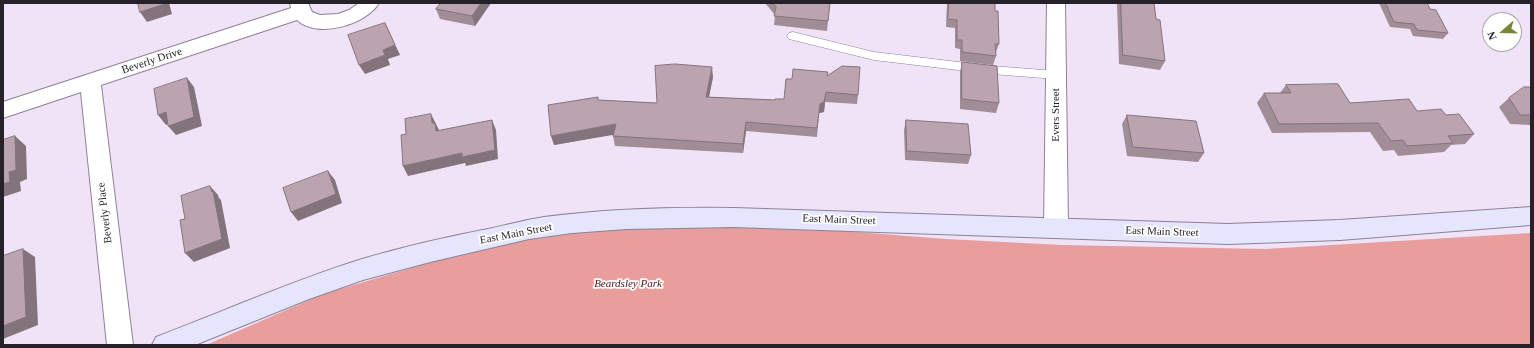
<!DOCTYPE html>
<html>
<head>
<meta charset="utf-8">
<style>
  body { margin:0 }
  #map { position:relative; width:1534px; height:348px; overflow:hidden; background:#f0e3f8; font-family:"Times New Roman",serif }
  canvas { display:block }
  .frame { position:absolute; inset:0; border:4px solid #27222a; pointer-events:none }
  .north { position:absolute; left:1482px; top:12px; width:40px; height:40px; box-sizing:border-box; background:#fff; border:1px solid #a9a7aa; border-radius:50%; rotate:250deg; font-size:11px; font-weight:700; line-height:16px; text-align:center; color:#27222a }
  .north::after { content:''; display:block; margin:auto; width:14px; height:18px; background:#798735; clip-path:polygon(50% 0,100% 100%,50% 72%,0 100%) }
</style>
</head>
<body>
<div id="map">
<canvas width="1534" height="348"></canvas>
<div class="frame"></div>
<div class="north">N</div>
</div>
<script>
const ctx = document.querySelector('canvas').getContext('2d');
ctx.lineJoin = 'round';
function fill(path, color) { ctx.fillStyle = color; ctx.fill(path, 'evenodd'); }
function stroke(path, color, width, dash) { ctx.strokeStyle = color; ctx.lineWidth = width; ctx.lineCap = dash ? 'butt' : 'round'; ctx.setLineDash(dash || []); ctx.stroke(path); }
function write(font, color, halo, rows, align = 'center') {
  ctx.font = font + ' "Times New Roman",serif'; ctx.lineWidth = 3.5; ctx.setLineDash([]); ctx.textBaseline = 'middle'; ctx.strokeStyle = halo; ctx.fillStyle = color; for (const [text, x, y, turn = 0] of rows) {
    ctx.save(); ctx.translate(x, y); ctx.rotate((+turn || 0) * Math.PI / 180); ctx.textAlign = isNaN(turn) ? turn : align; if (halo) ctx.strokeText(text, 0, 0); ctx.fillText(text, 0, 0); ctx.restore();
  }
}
fill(new Path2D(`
  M741 223 946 239 1062 245 1265 249 1531 233V345H206L323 294 476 249 581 226Z`), '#e99e9e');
const service = new Path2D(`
  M793 32 874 52 992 66 1056 71 1060 72 1062 75 1060 78 1056 79 992 74 874 60 789 39 787 36 789 33Z`);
const minor = new Path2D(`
  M290 3H308L312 12 320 15 338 14 349 10 359 3H379C366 25 317 39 297 20L101 85 133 345H107L81 92 3 118V102L291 8Z
  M1047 3H1065L1068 228 1064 235 1056 238 1048 235 1044 228Z`);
const secondary = new Path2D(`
  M1531 207V225L1340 240 1228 244 734 227 626 229 572 233 529 239 430 262 363 280 309 299 195 345H152L156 337C224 311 292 281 362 259 403 247 446 237 488 229 507 225 525 220 544 217 607 209 670 207 734 208L1228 224 1340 220Z`);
stroke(service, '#8e8194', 1);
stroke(minor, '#8e8194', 2);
stroke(secondary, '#8e8194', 2);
fill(service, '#fff');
fill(minor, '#fff');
fill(secondary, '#e5e6fd');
fill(new Path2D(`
  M491 3 475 26 440 19 436 9Z
  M765 3H830L827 31 774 25 775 15Z
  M947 3H995V11L999 44 996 52V56L993 65 960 61V49L955 48V28L946 27Z
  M1117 3H1154L1156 19 1165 61 1160 70 1119 64Z
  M1379 3H1427L1430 9 1448 33 1443 39 1413 36 1410 29 1390 27Z
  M962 62 999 103 996 113 960 109V72Z
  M828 76 858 95 857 104 825 102 824 112 819 113 817 137 746 131 743 153 615 146 613 136 614 134 554 145 599 100 657 103 713 77 709 97 775 100 784 99 792 79Z
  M1286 85 1350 103 1417 111 1446 115 1474 134 1465 144 1451 145 1444 152 1398 156 1394 150 1383 151 1370 132 1272 133 1257 103 1264 93H1280Z
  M1531 87V125L1510 124 1499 107 1509 98Z
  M1127 115 1204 153 1198 162 1127 156 1122 124Z
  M906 120 971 155 968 164 905 160 904 130Z`), '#a18d96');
fill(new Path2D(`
  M164 3H169L172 14 147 22 140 12Z
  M481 3H491L475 26 472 16Z
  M385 23 400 55 388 59 390 65 365 74 359 65 383 50Z
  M712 67 713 77 707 106 706 97Z
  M187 78 194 87 202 126 176 135 168 126Z
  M826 92 824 112 819 113 817 137 820 104Z
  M166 112 174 122 166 125 158 115Z
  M431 114 440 132 441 140 432 123Z
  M492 120 496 130 498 159 466 166 465 163 408 176 403 166Z
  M746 122V131L743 153V144Z
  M616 124 618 134 554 145 551 136Z
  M15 136 26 146 27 179 20 182 21 191 3 197V184L9 172Z
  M328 171 335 180 342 203 298 221 291 212Z
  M210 186 218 195 219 198 221 200 230 248 194 262 185 253 212 192Z
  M23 249 35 257 38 325 3 339V326Z`), '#83737a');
const building = new Path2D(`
  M138 3H164L165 4 140 12Z
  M441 3H481L472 16 436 9Z
  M773 3H830L828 21 774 16 776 7Z
  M949 3H995V11H998L999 44H995L996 56 962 52V40H957V20L948 19Z
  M1121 3H1154L1156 19 1160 20 1165 61 1123 55Z
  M1386 3H1427L1430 9 1436 10 1448 33 1417 30 1414 24 1394 22Z
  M385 23 395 45 383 50 385 55 359 65 348 35Z
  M962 62 997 66 999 103 962 99Z
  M675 64 712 67 706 97 775 100V99H784L786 79H792L793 69 828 72 827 76 842 66 860 67 858 95 826 92 824 102 820 104 817 128 746 122 743 144 613 136 616 124 551 136 548 105 598 97V100L657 103 655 66Z
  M187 78 194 117 168 126 166 112 158 115 154 89Z
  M1338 84 1350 103 1409 99 1417 111 1441 109 1446 115 1459 114 1474 134 1448 136 1453 143 1407 146 1403 140 1391 141 1378 123 1279 124 1264 93H1291L1286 85Z
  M1524 87H1531V115H1520L1509 98Z
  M431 114 432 123H435L436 131 492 120 495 150 462 157V153L403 166 401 135 406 134 405 119Z
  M1127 115 1196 121 1204 153 1133 147Z
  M906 120 968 124 971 155 907 151Z
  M15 136 16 170 9 172 10 182 3 184V140Z
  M328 171 336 194 291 212 283 188Z
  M210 186 212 192 213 191 222 239 185 253 180 220 185 219 181 196Z
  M23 249 26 317 3 326V256Z`);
fill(building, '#bba4af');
stroke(building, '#83737a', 1);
write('11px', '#27222a', '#fff', [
  ["Beverly Drive",152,61,-18],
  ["Evers Street",1056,115,-90],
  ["Beverly Place",105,213,-97],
  ["East Main Street",839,220,2],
  ["East Main Street",1162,232,2],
  ["East Main Street",516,234,-11]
]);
write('italic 11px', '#501017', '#fff', [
  ["Beardsley Park",628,284]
]);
</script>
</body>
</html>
